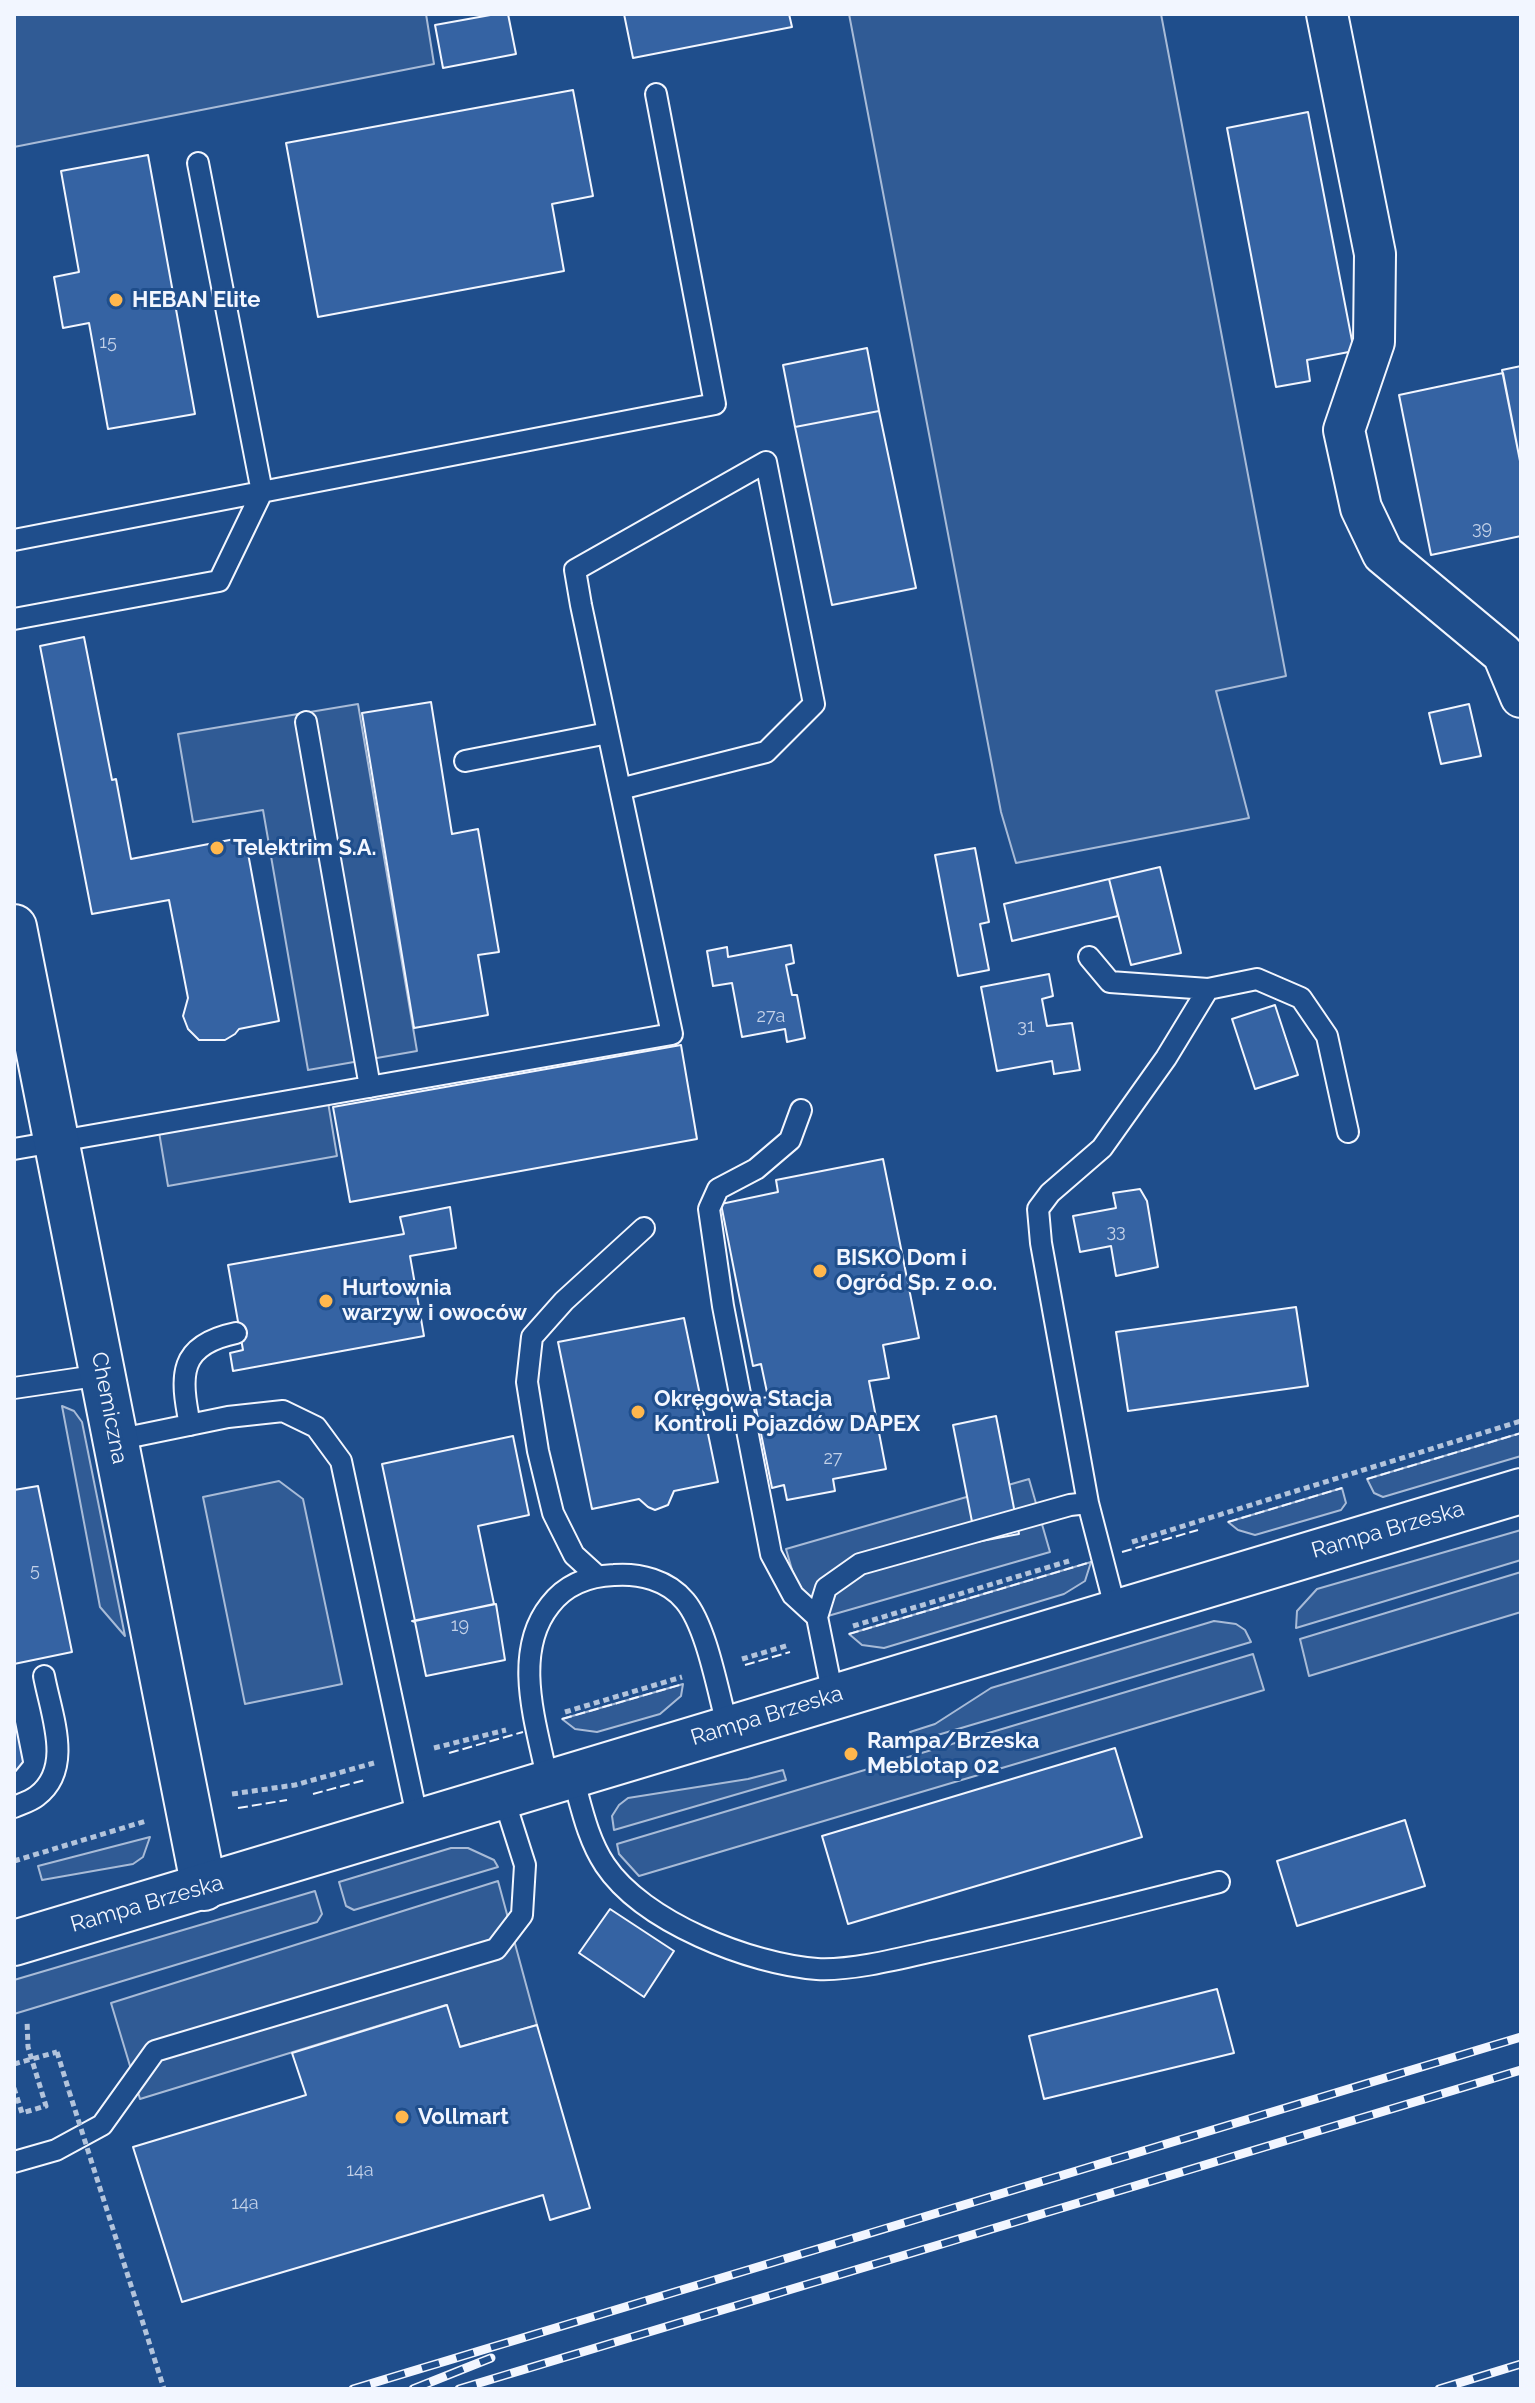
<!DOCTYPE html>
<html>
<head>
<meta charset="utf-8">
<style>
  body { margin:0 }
  #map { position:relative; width:1535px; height:2403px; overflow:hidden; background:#1f4e8c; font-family:Raleway,sans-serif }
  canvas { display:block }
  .frame { position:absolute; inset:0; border:16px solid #f2f6ff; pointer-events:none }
</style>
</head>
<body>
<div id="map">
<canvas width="1535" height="2403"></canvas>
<div class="frame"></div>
</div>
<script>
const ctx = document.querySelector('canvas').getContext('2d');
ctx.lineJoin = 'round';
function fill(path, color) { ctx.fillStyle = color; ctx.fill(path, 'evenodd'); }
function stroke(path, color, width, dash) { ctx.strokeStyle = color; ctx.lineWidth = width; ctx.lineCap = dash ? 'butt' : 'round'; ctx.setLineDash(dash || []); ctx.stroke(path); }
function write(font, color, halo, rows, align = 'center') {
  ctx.font = font + ' Raleway,sans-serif'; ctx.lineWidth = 6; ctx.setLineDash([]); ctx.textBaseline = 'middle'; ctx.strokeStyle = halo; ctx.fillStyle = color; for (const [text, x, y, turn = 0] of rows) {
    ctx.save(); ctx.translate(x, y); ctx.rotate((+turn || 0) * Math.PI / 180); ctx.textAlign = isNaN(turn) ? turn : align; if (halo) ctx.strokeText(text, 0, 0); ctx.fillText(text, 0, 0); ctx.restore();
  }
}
const built = new Path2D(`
  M14 14H426L434 64 14 147Z
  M849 14H1161L1286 676 1216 691 1249 818 1016 863 1001 812Z
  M358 704 417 1051 308 1070 263 810 193 822 178 734Z
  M328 1102 337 1156 168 1186 159 1132Z
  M62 1406 74 1411 82 1422 125 1636 100 1607Z
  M1521 1433V1456L1383 1497 1374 1493 1367 1479Z
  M1029 1479 1050 1552 807 1622 786 1549Z
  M279 1481 303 1499 342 1684 245 1704 203 1497Z
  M1342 1488 1346 1503 1341 1510 1255 1535 1238 1530 1228 1522Z
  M1521 1530V1560L1296 1628 1297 1611 1317 1589Z
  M1091 1562 1085 1581 1064 1594 884 1648 862 1645 849 1634Z
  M1521 1572V1612L1309 1676 1300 1639Z
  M1214 1621 1236 1624 1245 1630 1251 1642 914 1742 910 1732 935 1724 991 1688Z
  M1253 1654 1264 1690 639 1876 619 1854 617 1844Z
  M683 1684 681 1696 660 1714 597 1732 575 1729 562 1719Z
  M783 1770 786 1780 614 1830 612 1816 619 1805 628 1798 748 1779Z
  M150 1837 143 1857 133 1864 42 1880 38 1866Z
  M451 1848H468L494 1860 498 1867 354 1910 346 1906 339 1882Z
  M498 1881 537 2025 460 2047 446 2005 140 2099 111 2003Z
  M315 1891 322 1914 317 1922 14 2014V1980Z`);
fill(built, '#305b95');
stroke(built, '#a8bbd7', 2);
const building = new Path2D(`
  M496 14H508L516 54 443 68 435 25Z
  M624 14H789L792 27 633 58Z
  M573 90 593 196 552 204 564 271 318 317 286 143Z
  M1308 112 1354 351 1307 360 1310 381 1276 387 1227 128Z
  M148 155 195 414 108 429 89 323 63 328 54 277 79 272 61 171Z
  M867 348 879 411 795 427 783 365Z
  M1521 366V466L1502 370Z
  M1503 373 1521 466V536L1431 555 1399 395Z
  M879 411 916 588 832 605 795 427Z
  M84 637 112 780 116 779 131 859 245 837 279 1021 239 1029 235 1034 225 1040H199L188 1029 183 1016 188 998 169 900 92 914 40 646Z
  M431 702 452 834 478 829 499 952 478 955 488 1015 414 1028 362 713Z
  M1469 704 1481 756 1441 764 1429 713Z
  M975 848 989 922 980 924 989 970 958 976 935 855Z
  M1160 867 1181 953 1131 965 1109 879Z
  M1109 879 1118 916 1012 941 1004 904Z
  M791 945 794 963 786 965 792 995H797L805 1038 787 1042 785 1029 742 1037 732 983 713 986 707 951 727 947 728 957Z
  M1049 974 1053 996 1042 999 1047 1026 1072 1023 1080 1070 1054 1074 1052 1061 997 1071 981 987Z
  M1275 1005 1298 1075 1255 1089 1232 1019Z
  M681 1045 697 1139 350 1202 333 1107Z
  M883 1159 919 1338 883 1345 889 1378 869 1381 886 1469 833 1479 835 1491 787 1500 784 1485 772 1488 754 1399 768 1397 761 1364 753 1366 721 1204 778 1192 776 1180Z
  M1140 1189 1147 1201 1158 1267 1116 1276 1111 1246 1080 1252 1073 1216 1116 1208 1113 1193Z
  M450 1207 456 1248 410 1256 424 1336 233 1371 230 1353 243 1350 228 1265 404 1234 400 1217Z
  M1296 1307 1308 1386 1128 1411 1116 1332Z
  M684 1318 718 1482 674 1491 668 1505 655 1510 648 1507 639 1499 592 1509 558 1342Z
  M996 1416 1019 1534 976 1542 953 1425Z
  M513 1436 529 1515 478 1526 494 1604 415 1621 382 1464Z
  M38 1486 72 1652 14 1664V1490Z
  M496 1604 505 1660 426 1676 415 1622 412 1621Z
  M14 1717 23 1762 14 1773Z
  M1115 1748 1142 1837 848 1924 822 1836Z
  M1405 1820 1425 1886 1297 1926 1277 1861Z
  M610 1909 674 1951 644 1997 579 1953Z
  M1217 1989 1234 2053 1044 2099 1029 2036Z
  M447 2005 460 2047 537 2025 590 2208 550 2220 543 2195 182 2302 133 2147 306 2095 292 2053Z`);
fill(building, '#3563a3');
stroke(building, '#f2f6ff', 2);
const lane = new Path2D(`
  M14 540 715 404 656 94
  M14 619 219 581 262 492 198 163
  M306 722 370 1087
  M465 761 608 733
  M1208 989 1257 979 1301 998 1327 1036 1348 1132
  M801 1110 790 1140 756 1169 718 1189 709 1209 723 1306 771 1554 793 1595 817 1617
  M14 1149 672 1034 581 605 575 570 766 462 814 704 766 752 620 789
  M14 1388 102 1375
  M190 1425C180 1375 178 1345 236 1333
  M116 1440 228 1417 283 1411 316 1427 341 1461 418 1821
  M1088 1503 1041 1243 1038 1209 1050 1193 1102 1148 1166 1058 1208 989 1110 982 1089 957
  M596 1575 574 1555 553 1513 538 1451 527 1382 532 1337 564 1301 644 1228
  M833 1696 817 1617 826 1588 860 1564 1070 1505 1088 1503 1116 1611
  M572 1774C581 1805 587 1838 605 1865 643 1922 750 1964 817 1969 853 1971 906 1957 942 1949 1035 1929 1127 1905 1219 1882
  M548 1782C537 1726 511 1654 550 1605 566 1584 588 1576 614 1575 639 1573 668 1580 685 1601 707 1627 718 1693 728 1728
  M14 1807C21 1804 31 1801 37 1796 74 1768 51 1714 44 1676
  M14 2162 56 2150 102 2125 155 2051 496 1949 522 1915 525 1865 503 1796`);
const street = new Path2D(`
  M1327 14 1375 254 1374 342 1344 430 1361 508 1383 554 1503 654 1521 697`);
const secondary = new Path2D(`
  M14 927 204 1888`);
const highway = new Path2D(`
  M14 1943 1521 1491`);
stroke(lane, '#f2f6ff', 24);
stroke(street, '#f2f6ff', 44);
stroke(secondary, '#f2f6ff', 48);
stroke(highway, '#f2f6ff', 48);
stroke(new Path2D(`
  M1132 1542 1521 1421
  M853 1626 1069 1561
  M742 1659 789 1645
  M565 1712 682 1677
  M434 1748 506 1730
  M232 1794 295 1785 374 1763
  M14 1861 146 1821
  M57 2052 69 2091
  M14 2088 22 2113 46 2106 28 2047 27 2020`), '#b3c4dc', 5, [6, 4]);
stroke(lane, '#1f4e8c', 20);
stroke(street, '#1f4e8c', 40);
stroke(secondary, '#1f4e8c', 44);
stroke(highway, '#1f4e8c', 44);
const rail = new Path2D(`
  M353 2389 1521 2037
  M413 2389 491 2358
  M459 2389 1521 2070
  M1439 2389 1521 2364`);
stroke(rail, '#f2f6ff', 9);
stroke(rail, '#1f4e8c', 6, [18]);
stroke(new Path2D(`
  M14 2064 57 2052
  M69 2091 164 2389`), '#b3c4dc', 5, [6, 4]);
stroke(new Path2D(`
  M1367 1479 1521 1433
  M1228 1522 1342 1488
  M1122 1552 1198 1530
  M849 1634 1091 1562
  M745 1665 790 1652
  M562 1719 683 1684
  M449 1753 523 1732
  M313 1794 365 1780
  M238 1808 287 1800`), '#f2f6ff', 2, [10, 4]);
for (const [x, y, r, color] of [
  [116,300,8,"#ffb74d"],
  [217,848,8,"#ffb74d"],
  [820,1271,8,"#ffb74d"],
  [326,1301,8,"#ffb74d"],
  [638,1412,8,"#ffb74d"],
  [851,1754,8,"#ffb74d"],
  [402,2117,8,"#ffb74d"]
]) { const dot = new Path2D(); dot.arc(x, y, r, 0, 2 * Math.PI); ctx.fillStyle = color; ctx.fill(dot); stroke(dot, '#1f4e8c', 3); }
write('18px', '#c3d1e8', null, [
  ["15",108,343],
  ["39",1482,529],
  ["27a",771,1017],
  ["31",1026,1027],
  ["33",1116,1232],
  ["27",833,1459],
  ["5",35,1571],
  ["19",460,1626],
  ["14a",360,2171],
  ["14a",245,2204]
]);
write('bold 22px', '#f2f6ff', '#1f4e8c', [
  ["HEBAN Elite",132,300],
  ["Telektrim S.A.",233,848],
  ["BISKO Dom i",836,1258],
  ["Ogród Sp. z o.o.",836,1283],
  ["Hurtownia",342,1288],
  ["warzyw i owoców",342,1313],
  ["Okręgowa Stacja",654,1399],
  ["Kontroli Pojazdów DAPEX",654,1424],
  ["Rampa/Brzeska",867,1741],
  ["Meblotap 02",867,1766],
  ["Vollmart",418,2117]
], 'left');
write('22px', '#f2f6ff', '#1f4e8c', [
  ["Chemiczna",109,1408,79],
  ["Rampa Brzeska",1388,1530,-16],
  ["Rampa Brzeska",767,1716,-17],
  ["Rampa Brzeska",147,1904,-16]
]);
</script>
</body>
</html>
